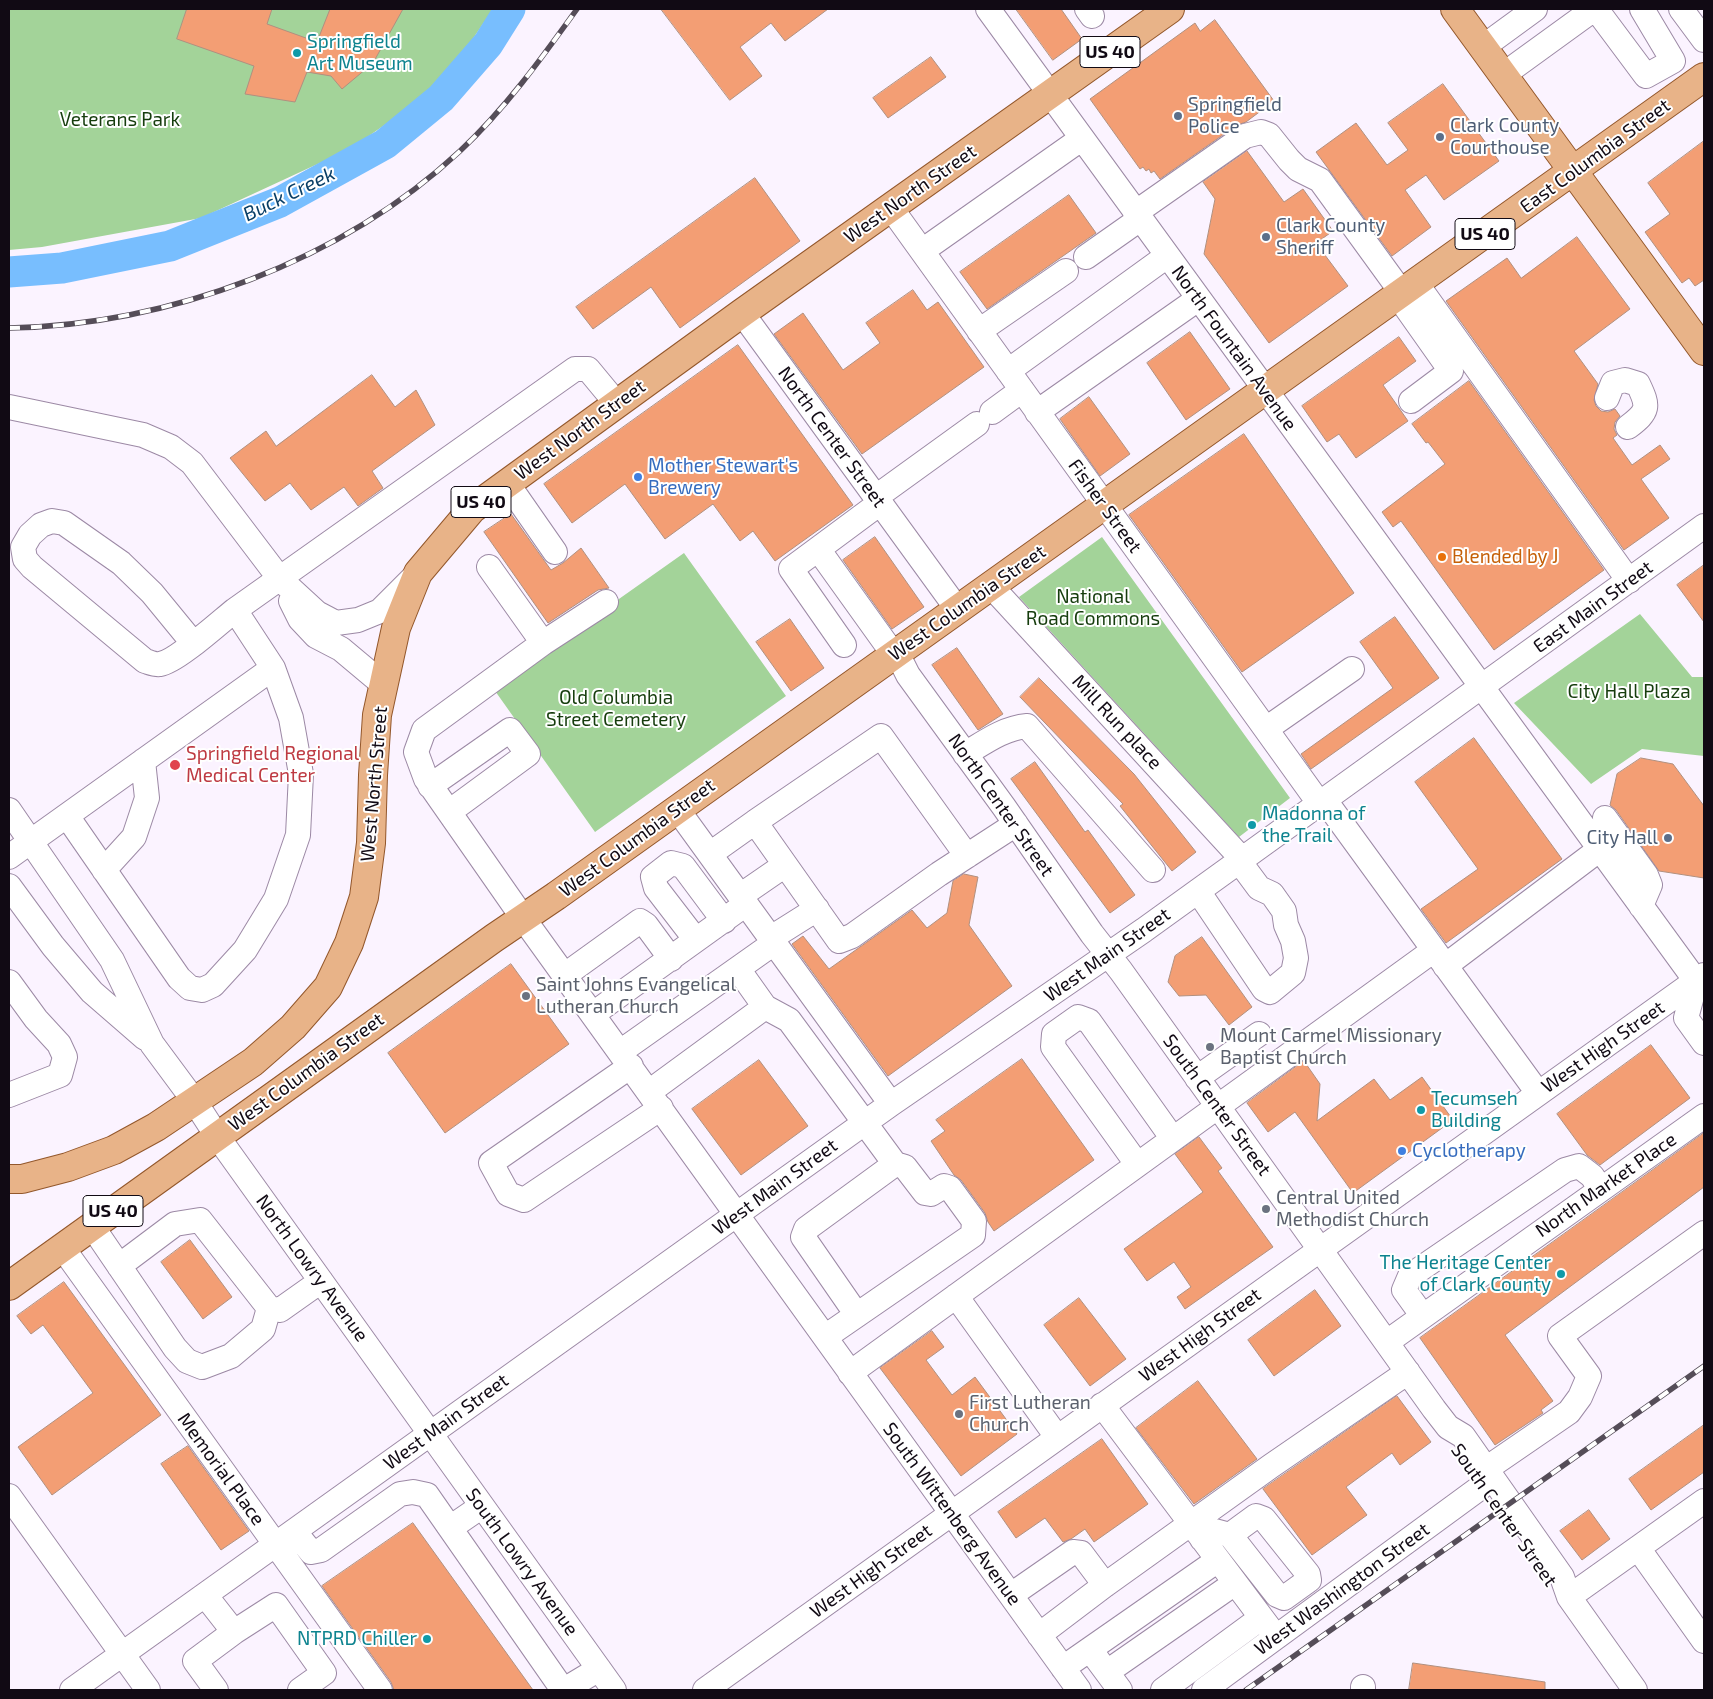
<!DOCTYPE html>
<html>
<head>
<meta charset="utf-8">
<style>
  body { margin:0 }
  #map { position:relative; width:1713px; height:1699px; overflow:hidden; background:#fbf3ff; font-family:"Exo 2",sans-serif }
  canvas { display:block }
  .frame { position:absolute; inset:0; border:10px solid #110a14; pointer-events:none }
</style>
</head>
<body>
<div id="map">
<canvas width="1713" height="1699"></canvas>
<div class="frame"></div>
</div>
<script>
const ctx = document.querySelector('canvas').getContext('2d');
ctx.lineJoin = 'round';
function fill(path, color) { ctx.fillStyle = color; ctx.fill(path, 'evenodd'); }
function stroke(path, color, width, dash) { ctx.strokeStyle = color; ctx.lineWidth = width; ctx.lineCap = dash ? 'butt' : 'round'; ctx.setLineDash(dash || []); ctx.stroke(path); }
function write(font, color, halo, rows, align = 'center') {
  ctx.font = font + ' "Exo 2",sans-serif'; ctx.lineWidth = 4; ctx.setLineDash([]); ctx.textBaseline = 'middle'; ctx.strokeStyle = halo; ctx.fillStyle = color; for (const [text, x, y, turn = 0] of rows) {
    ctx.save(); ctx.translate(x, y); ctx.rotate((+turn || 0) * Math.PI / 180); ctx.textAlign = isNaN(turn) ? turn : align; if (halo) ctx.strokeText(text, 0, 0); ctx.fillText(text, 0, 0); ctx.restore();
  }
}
fill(new Path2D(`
  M9 9H493L468 46 422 99 350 149 201 218 42 247 9 250Z
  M1102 537 1290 798 1239 837 1019 597Z
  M684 553 786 696 595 832 493 688Z
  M1640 614 1692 677H1704V756L1642 749 1591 784 1514 703Z`), '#a3d399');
stroke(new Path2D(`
  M9 272 62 268 170 246 280 202 385 144 441 98 488 44 510 9`), '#78befe', 31);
const building = new Path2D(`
  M187 9H272L267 24 317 42 330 9H403L373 63 342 89 331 76 307 72 295 102 245 94 254 66 177 39Z
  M661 9H828L785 41 771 23 740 47 762 76 730 100Z
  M1016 9H1061L1082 39 1053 60Z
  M1215 20 1274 101 1246 122 1237 125 1160 179 1154 171 1151 173 1149 169 1146 171 1143 167 1140 169 1090 99 1195 23 1200 31Z
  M931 57 946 77 888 118 873 98Z
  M1443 84 1499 161 1444 200 1426 175 1405 190 1431 227 1392 256 1316 152 1356 123 1387 165 1408 150 1388 123Z
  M1704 141V280L1695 286 1689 278 1682 283 1645 232 1670 214 1648 183Z
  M1247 151 1284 202 1303 189 1333 231 1316 243 1348 286 1269 343 1204 254 1215 199 1203 182Z
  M755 178 800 241 680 328 651 287 593 329 576 307Z
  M1069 195 1096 233 987 309 960 272Z
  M1577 237 1630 309 1574 351 1598 384 1594 400 1596 406 1601 411 1608 412 1615 409 1620 416 1615 422 1614 429 1617 435 1613 438 1632 465 1660 445 1670 459 1641 479 1669 518 1624 550 1446 301 1507 258 1521 278Z
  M913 290 927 310 938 302 984 367 862 454 774 334 803 313 843 370 880 343 866 323Z
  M1190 332 1230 389 1186 420 1147 363Z
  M1399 337 1416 361 1383 385 1408 421 1356 458 1339 434 1327 442 1302 406Z
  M738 345 853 505 775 561 753 531 740 541 713 504 665 539 625 484 572 523 544 484Z
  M372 375 395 407 416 390 435 425 372 471 383 488 358 506 344 487 311 510 290 483 265 501 230 458 266 431 276 446Z
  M1469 381 1604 570 1494 650 1401 521 1393 527 1382 512 1445 464 1428 442 1426 443 1412 424Z
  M1089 397 1130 454 1100 476 1060 419Z
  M1244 434 1354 593 1242 672 1129 515Z
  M511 514 551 570 563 563 581 548 609 588 598 590 548 623 484 532Z
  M875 537 924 607 892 629 843 560Z
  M1704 565V622L1677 585Z
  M1395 617 1439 678 1311 769 1301 754 1393 688 1360 642Z
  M790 619 824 668 791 691 756 642Z
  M957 648 1003 714 978 730 932 665Z
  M1039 678 1134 774 1196 852 1172 871 1120 806 1123 804 1020 697Z
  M1474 738 1562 859 1446 943 1421 909 1478 869 1415 782Z
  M1641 758 1673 764 1704 806V878L1659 871 1616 810 1610 805 1617 774Z
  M1035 762 1085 832 1088 830 1135 895 1110 913 1011 779Z
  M964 874 978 877 969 925 1012 986 888 1076 792 944 803 936 829 969 912 910 927 928 947 913 953 881Z
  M1202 937 1252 1007 1229 1025 1206 995 1179 996 1168 982 1175 956Z
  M511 964 569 1044 445 1133 388 1053Z
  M1651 1045 1690 1098 1600 1165 1587 1155 1557 1114Z
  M1022 1059 1094 1160 994 1231 988 1222 985 1213 961 1180 954 1175 931 1141 945 1131 936 1120Z
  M759 1060 808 1126 741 1175 692 1109Z
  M1304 1061 1320 1084 1317 1121 1374 1079 1390 1100 1422 1077 1453 1120 1353 1193 1295 1112 1268 1132 1247 1103Z
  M1704 1133V1187L1505 1335 1553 1401 1541 1410 1543 1413 1495 1445 1420 1338Z
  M1199 1137 1222 1168 1218 1171 1273 1247 1185 1309 1177 1297 1191 1287 1174 1262 1147 1281 1124 1249 1203 1192 1175 1154Z
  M190 1240 232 1297 203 1319 161 1262Z
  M64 1282 161 1415 52 1495 18 1447 93 1393 43 1325 31 1334 17 1316Z
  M1315 1290 1341 1326 1274 1376 1248 1340Z
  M1079 1298 1126 1359 1090 1386 1044 1325Z
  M932 1331 944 1347 926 1360 952 1395 975 1377 1017 1434 961 1476 880 1368Z
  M1198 1381 1257 1459 1194 1504 1136 1428Z
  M1397 1396 1431 1442 1400 1465 1392 1453 1346 1487 1367 1515 1312 1555 1263 1489Z
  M1704 1425V1472L1651 1510 1629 1479Z
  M1102 1439 1148 1504 1094 1542 1085 1529 1071 1539 1063 1542 1045 1518 1016 1538 998 1512Z
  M188 1446 249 1531 221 1550 161 1464Z
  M1589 1510 1610 1539 1582 1560 1560 1531Z
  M413 1523 533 1690H394L391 1682 322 1586Z
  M1413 1663 1545 1682V1690H1409Z`);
fill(building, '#f39e74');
stroke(building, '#b09080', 1);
const minor = new Path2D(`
  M988 9 1696 981
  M1087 9 1092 16
  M1596 9 1646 76 1673 61 1642 9
  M1681 9 1704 40
  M1483 47 1535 9
  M1503 75 1594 9
  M891 208 1319 803
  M1135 213 1245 136 1261 132 1269 135 1289 160 1298 169 1320 180 1402 293
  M922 251 1081 139
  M1086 257 1140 219
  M1416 283 1629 581
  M1398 296 1451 371 1411 401
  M742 313 958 610
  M979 331 1066 271
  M1008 371 1167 256
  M1607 398 1613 383 1625 380 1638 384C1649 407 1649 411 1628 427
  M9 407 143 435 171 447 192 463 280 579 317 613 336 623 358 620 380 611 416 575
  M992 412 1022 390
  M1037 412 1198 299
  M507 483 555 552
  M876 497 977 424
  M818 549 880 503
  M489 567 543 643 424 730 416 752 426 779 523 918 1079 1690
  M991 586 1242 859
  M291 601 300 619 316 636 341 649 384 685
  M193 643 152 593 121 563 64 523 52 521 41 525 30 535 23 547 25 559 32 567 145 661C149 662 155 665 160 664 176 662 220 622 235 610L575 369H588L617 404
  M543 643 606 602
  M844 645 791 569 818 549 894 655
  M897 653 908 675 1004 807 1092 934 1121 971 1434 1409 1448 1427 1463 1436 1562 1577 1569 1597 1635 1690
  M1266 729 1352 669
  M965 754C985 742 1004 728 1027 726L1153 870
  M430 786 510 730 528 754 449 812
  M1324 799 1538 1093
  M677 809 891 1104
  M9 810 112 960 152 1044 195 1102 217 1136 614 1690
  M67 816 179 978 190 988 202 990 213 985 245 950 276 899 298 835 301 774 291 718 273 668 235 610
  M1605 818 1646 875 1650 885 1641 906
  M710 854 755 822
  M967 856 881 736 755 822 839 941 852 936 939 874 1016 824
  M9 857 273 668
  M104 870 134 837 147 798 143 761
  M9 886 53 946 92 992 145 1038
  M1198 891 1264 989 1270 992 1293 973 1296 958 1293 941 1286 925 1284 911 1272 894 1259 888 1239 861
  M740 896 785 865
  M771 938 817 909
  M696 940 656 888 653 877 671 863 683 866 724 921
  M1445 966 1600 849
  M738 969 765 1007
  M565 975 640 921 646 925 671 959
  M1696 981 1686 1018 1704 1043
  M9 982 36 1019 59 1044 65 1057 60 1075 9 1095
  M593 1014 746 904
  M620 1052 774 943
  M631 1066 491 1163 508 1194 524 1200 661 1108
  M1197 1078 1259 1034
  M649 1092 765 1007 789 1020 895 1164 905 1167 925 1193 931 1194 944 1186 950 1188 974 1221 973 1235 825 1337
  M1137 1164 1053 1047 1054 1034 1078 1017 1089 1021 1173 1139
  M92 1226 175 1348 187 1361 202 1367 231 1356 263 1329 269 1308 200 1220 175 1224 119 1266
  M62 1247 380 1690
  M956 1296 1057 1437
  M269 1308 280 1310 321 1281
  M857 1315 803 1237 806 1229 895 1164
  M1422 1315 1404 1290 1410 1276 1565 1170 1579 1166 1592 1176 1600 1188
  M1387 1342 1704 1116
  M850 1373 1434 950
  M1102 1405 1276 1637
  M1486 1469 1569 1412 1580 1397 1589 1376 1560 1336 1704 1233
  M9 1496 148 1690
  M450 1528 563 1690
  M294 1531 311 1552 321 1550 400 1494 413 1492 427 1495 450 1528 482 1506
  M1202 1539 1215 1531 1230 1535 1277 1595 1284 1598 1309 1580 1308 1574 1264 1519 1256 1516 1230 1535
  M1638 1548 1704 1641
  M205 1595 234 1632 276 1605 324 1673 300 1690
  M1011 1595 1073 1552 1081 1553 1105 1585
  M1569 1597 1704 1501
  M1039 1635 1105 1585 1271 1466 1408 1372
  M1097 1659 1120 1690
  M1063 1668 1218 1560
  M1107 1672 1235 1583
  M1363 1687V1690
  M72 1690 891 1104 1144 930 1704 526
  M216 1690 195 1661 234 1632
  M564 1690 599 1669
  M705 1690 1704 975
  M1163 1690 1261 1618
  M1204 1690 1481 1487`);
const major = new Path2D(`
  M1455 9 1704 351
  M9 1179H22L68 1167 114 1150 156 1127 253 1062 293 1027 328 987 349 943 364 897 371 843 373 775 377 715 396 628 418 573 472 509 742 313 1170 9
  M9 1286 494 938 556 896 1704 77`);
stroke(minor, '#9c89a5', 26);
stroke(major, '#93572b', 30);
stroke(minor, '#fff', 24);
stroke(major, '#e8b388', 28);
const rail = new Path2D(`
  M9 328C169 325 342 261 460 151 505 109 541 59 577 9
  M1246 1690 1704 1366`);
stroke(rail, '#554d58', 5.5);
stroke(rail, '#fff', 4, [11]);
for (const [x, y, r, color] of [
  [297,53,5,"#0f9aa8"],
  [1178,116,5,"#5c6f8a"],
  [1440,137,5,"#5c6f8a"],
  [1266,237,5,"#5c6f8a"],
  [638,477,5,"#3f7fe0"],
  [1442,557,5,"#e8710a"],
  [175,765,6,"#e0444e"],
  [1252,825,5,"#0f9aa8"],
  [1668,838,5,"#5c6f8a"],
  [526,996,5,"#6b7280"],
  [1210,1047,5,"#6b7280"],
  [1421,1110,5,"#0f9aa8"],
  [1402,1151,5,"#3f7fe0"],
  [1266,1209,5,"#6b7280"],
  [1561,1274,5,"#0f9aa8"],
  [959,1414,5,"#6b7280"],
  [427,1639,5,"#0f9aa8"]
]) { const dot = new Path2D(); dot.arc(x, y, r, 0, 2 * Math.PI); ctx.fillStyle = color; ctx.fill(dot); stroke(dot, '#fff', 2); }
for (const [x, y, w] of [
  [1110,52,60],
  [1485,234,60],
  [481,502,60],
  [113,1211,60]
]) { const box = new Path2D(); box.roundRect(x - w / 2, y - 15.5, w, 31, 4); ctx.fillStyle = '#fff'; ctx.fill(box); stroke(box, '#110a14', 1); }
write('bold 18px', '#110a14', null, [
  ["US 40",1110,52],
  ["US 40",1485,234],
  ["US 40",481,502],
  ["US 40",113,1211]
]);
write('19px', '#0d838f', '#fff', [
  ["Springfield",307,42],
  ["Art Museum",307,64],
  ["Madonna of",1262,814],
  ["the Trail",1262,836],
  ["Tecumseh",1431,1099],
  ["Building",1431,1121],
  ["The Heritage Center",1551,1263,"right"],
  ["of Clark County",1551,1285,"right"],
  ["NTPRD Chiller",417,1639,"right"]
], 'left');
write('19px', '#4e5e75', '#fff', [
  ["Springfield",1188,105],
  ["Police",1188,127],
  ["Clark County",1450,126],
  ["Courthouse",1450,148],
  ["Clark County",1276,226],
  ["Sheriff",1276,248],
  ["City Hall",1658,838,"right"]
], 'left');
write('19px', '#163d0d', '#fff', [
  ["Veterans Park",120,120],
  ["National",1093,597],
  ["Road Commons",1093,619],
  ["City Hall Plaza",1629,692],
  ["Old Columbia",616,698],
  ["Street Cemetery",616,720]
]);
write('19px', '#110a14', '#fff', [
  ["East Columbia Street",1595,156,-36],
  ["West North Street",910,194,-35],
  ["North Fountain Avenue",1234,348,54],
  ["West North Street",580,430,-36],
  ["North Center Street",832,437,54],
  ["Fisher Street",1105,506,54],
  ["West Columbia Street",967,603,-35],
  ["East Main Street",1593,607,-36],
  ["Mill Run place",1117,722,47],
  ["West North Street",374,784,-85],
  ["North Center Street",1001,805,55],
  ["West Columbia Street",637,838,-36],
  ["West Main Street",1107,955,-35],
  ["West High Street",1603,1047,-35],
  ["West Columbia Street",306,1072,-36],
  ["South Center Street",1217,1105,54],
  ["North Market Place",1606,1185,-35],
  ["West Main Street",775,1187,-36],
  ["North Lowry Avenue",312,1268,54],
  ["West High Street",1200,1335,-36],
  ["West Main Street",446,1422,-36],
  ["Memorial Place",221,1469,54],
  ["South Wittenberg Avenue",952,1514,54],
  ["South Center Street",1504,1515,55],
  ["South Lowry Avenue",522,1562,54],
  ["West High Street",871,1571,-36],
  ["West Washington Street",1342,1589,-36]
]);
write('19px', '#366cbe', '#fff', [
  ["Mother Stewart's",648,466],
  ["Brewery",648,488],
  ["Cyclotherapy",1412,1151]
], 'left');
write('19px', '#c56008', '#fff', [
  ["Blended by J",1452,557]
], 'left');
write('19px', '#be3a42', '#fff', [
  ["Springfield Regional",186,754],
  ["Medical Center",186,776]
], 'left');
write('19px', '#5b616d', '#fff', [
  ["Saint Johns Evangelical",536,985],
  ["Lutheran Church",536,1007],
  ["Mount Carmel Missionary",1220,1036],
  ["Baptist Church",1220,1058],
  ["Central United",1276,1198],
  ["Methodist Church",1276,1220],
  ["First Lutheran",969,1403],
  ["Church",969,1425]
], 'left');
write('italic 20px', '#083e66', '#fff', [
  ["Buck Creek",289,194,-26]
]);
</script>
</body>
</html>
